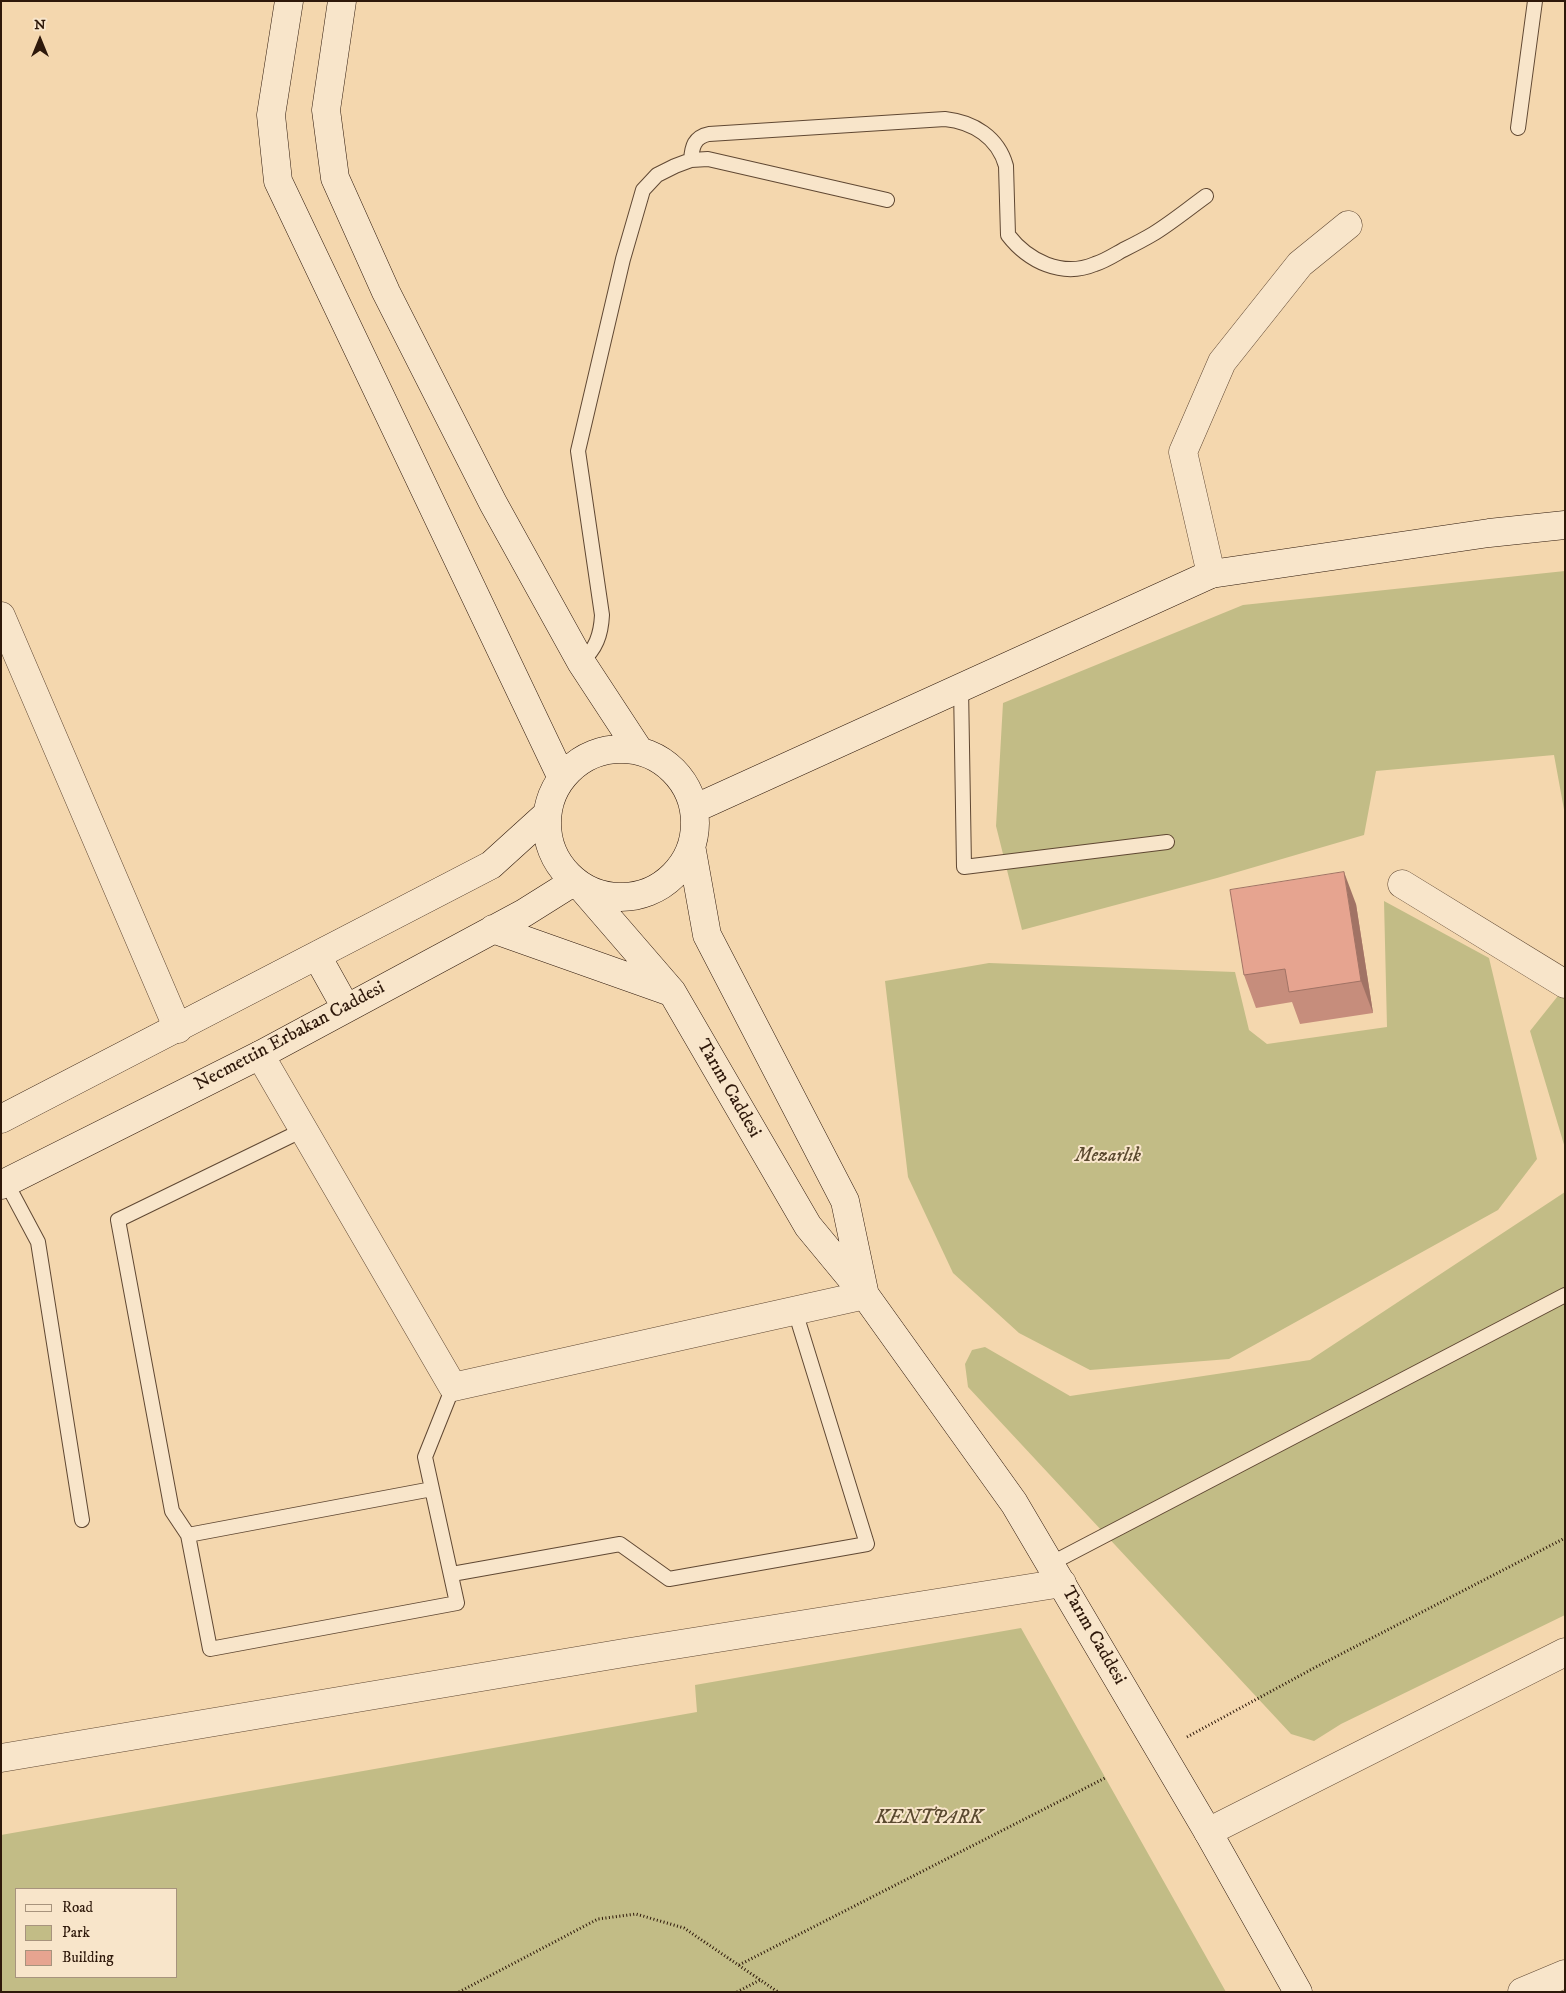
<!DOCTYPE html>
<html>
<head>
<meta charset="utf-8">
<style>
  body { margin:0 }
  #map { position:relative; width:1566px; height:1993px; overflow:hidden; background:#f4d7ae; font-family:"IM FELL DW Pica",serif }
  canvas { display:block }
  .frame { position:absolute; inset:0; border:2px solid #2e180a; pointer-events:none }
  .legend { position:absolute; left:15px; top:1888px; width:162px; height:90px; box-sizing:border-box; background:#f8e5ca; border:1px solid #a7937d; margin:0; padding:6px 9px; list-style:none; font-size:15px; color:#2e180a }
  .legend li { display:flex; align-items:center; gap:10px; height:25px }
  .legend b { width:25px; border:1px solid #a7937d }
  .north { position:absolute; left:15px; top:15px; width:50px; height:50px; -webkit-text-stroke:4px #f8e5ca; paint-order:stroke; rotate:0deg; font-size:14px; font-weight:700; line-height:20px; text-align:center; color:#2e180a }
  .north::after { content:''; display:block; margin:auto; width:18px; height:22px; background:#2e180a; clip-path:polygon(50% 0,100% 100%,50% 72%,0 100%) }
</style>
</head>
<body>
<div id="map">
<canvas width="1566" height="1993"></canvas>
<div class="frame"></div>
<ul class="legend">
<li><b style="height:6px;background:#f8e5ca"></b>Road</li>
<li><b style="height:14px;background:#c2bc86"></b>Park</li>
<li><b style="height:14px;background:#e6a490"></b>Building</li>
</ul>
<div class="north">N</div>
</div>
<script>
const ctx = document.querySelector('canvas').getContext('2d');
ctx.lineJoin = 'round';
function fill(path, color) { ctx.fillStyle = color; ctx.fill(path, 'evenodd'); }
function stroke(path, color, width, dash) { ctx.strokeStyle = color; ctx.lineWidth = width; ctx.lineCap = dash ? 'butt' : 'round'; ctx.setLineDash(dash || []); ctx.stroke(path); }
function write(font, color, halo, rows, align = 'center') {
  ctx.font = font + ' "IM FELL DW Pica",serif'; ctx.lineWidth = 4; ctx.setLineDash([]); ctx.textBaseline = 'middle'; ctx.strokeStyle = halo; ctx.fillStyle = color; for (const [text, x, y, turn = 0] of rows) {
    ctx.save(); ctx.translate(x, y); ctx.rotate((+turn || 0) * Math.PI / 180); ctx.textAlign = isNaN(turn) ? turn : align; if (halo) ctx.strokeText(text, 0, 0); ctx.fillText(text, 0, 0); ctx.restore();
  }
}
fill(new Path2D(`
  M1565 571V815L1554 755 1376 771 1364 835 1217 878 1022 930 996 826 1003 703 1243 605Z
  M1384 901 1489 958 1537 1159 1498 1210 1229 1359 1090 1370 1019 1333 953 1273 908 1177 885 981 989 963 1235 972 1249 1030 1267 1044 1387 1027Z
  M1565 987V1148L1530 1031Z
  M1565 1192V1615L1341 1724 1314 1741 1291 1734 968 1387 965 1364 972 1350 985 1347 1070 1396 1310 1360Z
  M1021 1628 1226 1992H1V1835L697 1712 695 1685ZM176 1889V1977H16V1889Z`), '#c2bc86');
const lane = new Path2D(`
  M1518 128 1535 1
  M691 160C692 147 694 137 709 134L945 119C973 122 998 137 1006 166L1008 235C1028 261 1062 278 1095 264 1105 261 1114 255 1123 250 1133 245 1143 240 1153 234 1171 223 1188 209 1206 196
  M581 662C596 649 601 635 602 615L578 451 623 259 643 190 657 175 675 166 691 160 708 159 887 200
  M961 687 964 867 1167 842
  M6 1182 38 1242 82 1520
  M432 1489 188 1535 210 1649 457 1603 425 1457 453 1387
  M188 1535 172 1511 118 1220 303 1130
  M1050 1564 1565 1295
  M452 1574 620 1544 669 1579 867 1544 795 1311`);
const street = new Path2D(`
  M1211 574 1183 452 1222 362 1300 264 1348 225
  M1 616 178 1029
  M1402 884 1565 984
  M260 1055 453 1387 865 1295
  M1 1758 624 1653 1062 1583
  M1208 1832 1565 1652
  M1522 1992 1565 1974`);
const secondary = new Path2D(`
  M289 1 271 115 278 181 561 776
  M342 1 326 110 335 178 386 292 493 503 581 662 638 749
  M547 823a74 74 0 1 1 148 0a74 74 0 1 1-148 0Z
  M696 808 1211 574 1489 533 1565 525
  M692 851 707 935 845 1201 864 1291
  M583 889 672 992 808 1226 865 1295 1014 1503 1208 1832 1298 1992
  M493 929 671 992
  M317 956 346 1008
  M1 1119 491 865 545 816
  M1 1185 260 1055 524 913 575 881`);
stroke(lane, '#604833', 16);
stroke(street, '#604833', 29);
stroke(secondary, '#2e180a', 29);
stroke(new Path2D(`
  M1187 1737 1314 1668 1565 1538
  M739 1965 1105 1778
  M459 1992 598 1919 636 1914 684 1928 778 1992
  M737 1992 760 1980`), '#2e180a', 3, [1, 2.5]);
stroke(lane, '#f8e5ca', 14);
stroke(street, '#f8e5ca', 28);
stroke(secondary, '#f8e5ca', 28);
fill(new Path2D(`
  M1356 904 1373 1013 1300 1024 1292 1002 1256 1008 1244 975Z`), '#c68d7c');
fill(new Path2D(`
  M1344 872 1356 904 1373 1013 1361 981Z`), '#a17365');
const building = new Path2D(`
  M1344 872 1361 981 1289 992 1285 969 1244 975 1230 890Z`);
fill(building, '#e6a490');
stroke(building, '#a17365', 1);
write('19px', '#2e180a', '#f8e5ca', [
  ["Necmettin Erbakan Caddesi",290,1037,-28],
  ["Tarım Caddesi",728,1089,60],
  ["Tarım Caddesi",1093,1636,60]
]);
write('italic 19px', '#5a492f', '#f8e5ca', [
  ["Mezarlık",1108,1157],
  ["KENTPARK",929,1819]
]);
</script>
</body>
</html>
